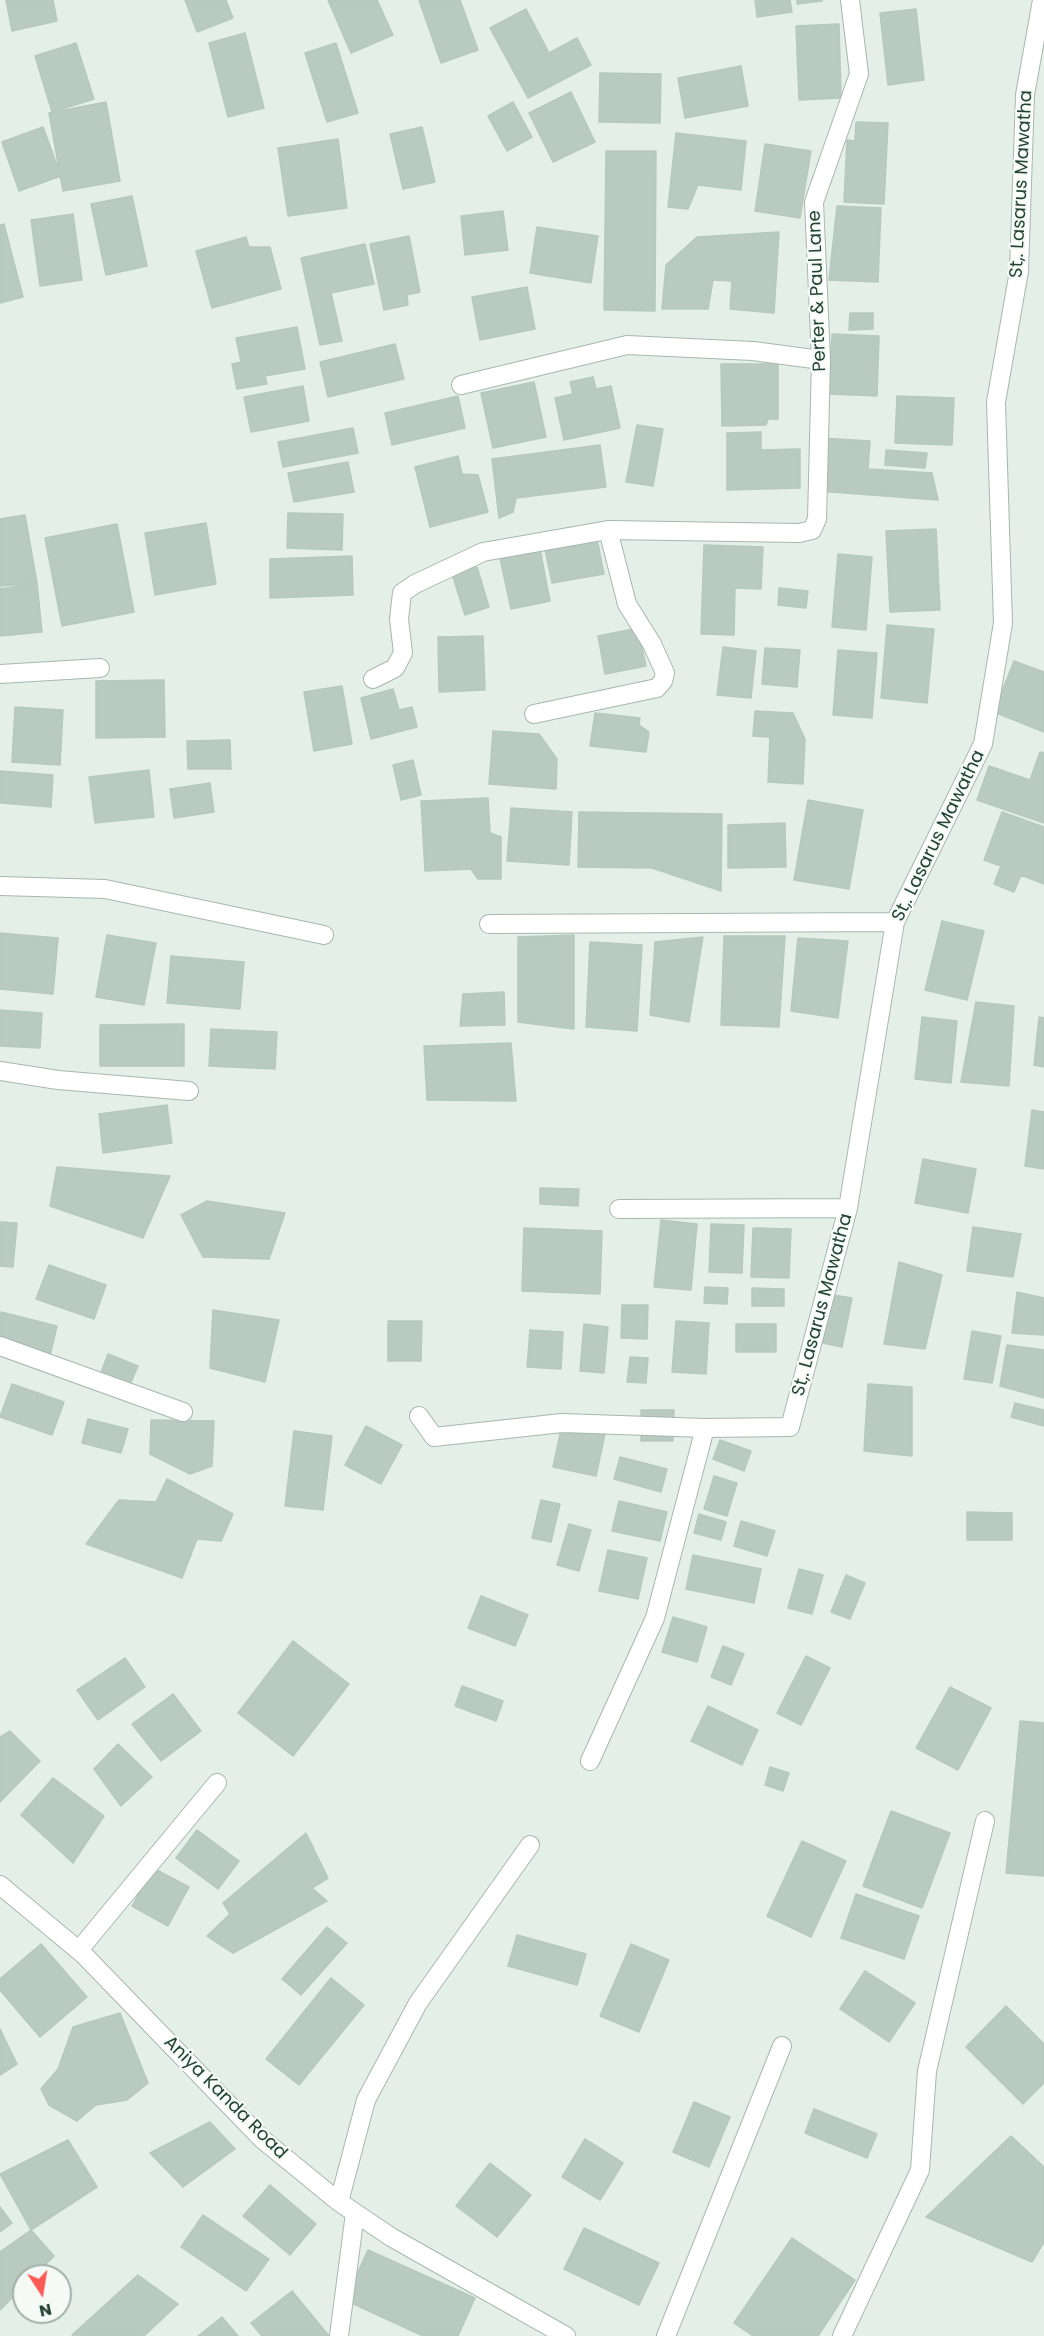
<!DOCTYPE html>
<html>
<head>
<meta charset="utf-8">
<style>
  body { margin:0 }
  #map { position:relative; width:1044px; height:2336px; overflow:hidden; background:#e4efe8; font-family:Poppins,sans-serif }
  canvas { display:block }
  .north { position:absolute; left:12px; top:2264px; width:60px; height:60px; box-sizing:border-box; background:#f5faf7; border:2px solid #a1b0a8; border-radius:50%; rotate:168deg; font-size:16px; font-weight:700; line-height:24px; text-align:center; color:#224232 }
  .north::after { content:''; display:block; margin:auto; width:21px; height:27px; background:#fc5a55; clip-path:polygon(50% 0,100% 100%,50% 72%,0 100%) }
</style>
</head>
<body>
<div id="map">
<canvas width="1044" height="2336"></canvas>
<div class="north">N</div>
</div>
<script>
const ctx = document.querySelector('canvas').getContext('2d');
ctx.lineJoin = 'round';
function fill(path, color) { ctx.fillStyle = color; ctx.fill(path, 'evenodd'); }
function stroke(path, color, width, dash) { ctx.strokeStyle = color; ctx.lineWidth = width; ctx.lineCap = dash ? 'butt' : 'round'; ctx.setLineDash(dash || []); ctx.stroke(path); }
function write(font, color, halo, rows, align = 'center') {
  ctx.font = font + ' Poppins,sans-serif'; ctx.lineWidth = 4.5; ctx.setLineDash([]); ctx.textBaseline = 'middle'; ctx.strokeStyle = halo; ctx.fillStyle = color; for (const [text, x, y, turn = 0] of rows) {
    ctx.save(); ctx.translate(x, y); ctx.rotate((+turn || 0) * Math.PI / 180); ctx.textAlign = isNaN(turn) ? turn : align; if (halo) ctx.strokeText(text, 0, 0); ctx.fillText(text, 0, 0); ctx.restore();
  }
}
const building = new Path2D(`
  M6 0H53L57 21 12 31Z
  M185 0H226L233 18 197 32Z
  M328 0H377L393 35 351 53Z
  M419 0H460L478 50 441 63Z
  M755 0H790L792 12 757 17Z
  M797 0H822V1L797 4Z
  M526 9 549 53 577 38 591 65 528 98 490 28Z
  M916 9 924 80 888 85 880 13Z
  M839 24 841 98 799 100 796 26Z
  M245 33 264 108 228 117 209 43Z
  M76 43 94 99 52 112 35 56Z
  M336 43 358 113 327 122 305 53Z
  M741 66 748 106 685 118 678 78Z
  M600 73 661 74 660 123 599 122Z
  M571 92 595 142 553 162 529 113Z
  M106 102 120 181 63 191 49 113Z
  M513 102 532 137 507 151 488 116Z
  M856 122 888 123 884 204 844 202 847 140 855 141Z
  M43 127 61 176 19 191 2 142Z
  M422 127 435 182 403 189 390 134Z
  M676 133 746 141 741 190 698 185 688 209 668 207Z
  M338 139 347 208 288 216 278 148Z
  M765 144 811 151 800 218 755 211Z
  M606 151H656L655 311 604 310Z
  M132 196 147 266 106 275 91 204Z
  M837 206 881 208 878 282 829 280Z
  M503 211 508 250 465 255 461 216Z
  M73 214 82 280 40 286 31 220Z
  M4 224 23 297 0 303V225Z
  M537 227 598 236 591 283 530 273Z
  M779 232 774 313 730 309 732 281 713 280 708 309H662L666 265 697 237Z
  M409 236 420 292 407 295 408 305 384 310 370 244Z
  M246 237 249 247H270L281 289 212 308 196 251Z
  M365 244 374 284 331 293 342 341 320 345 301 258Z
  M527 287 535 329 480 340 472 297Z
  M850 313H873V329L849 330Z
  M297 327 305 369 265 376 267 384 237 389 232 364 241 362 236 338Z
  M832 334 879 336 877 396 829 394Z
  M395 344 404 379 328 397 320 362Z
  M721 364H778V419H768L766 425 722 426Z
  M593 377 596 389 611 386 620 428 564 440 555 398 573 394 570 382Z
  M534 382 546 437 493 448 481 393Z
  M303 386 309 421 251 432 244 397Z
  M458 396 465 428 392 445 385 413Z
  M897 396 954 398 952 445 895 443Z
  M637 425 663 429 653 486 626 482Z
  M353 428 358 453 283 467 278 442Z
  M761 432V450L800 449V488L727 490V433Z
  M821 438 870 441 868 469 932 473 938 500 818 491Z
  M600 445 606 487 516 498 513 512 499 518 492 459Z
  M886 450 927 453 925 468 885 465Z
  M458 456 462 474 478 475 488 512 430 527 415 467Z
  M348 462 354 492 294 502 288 473Z
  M288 513 343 514 342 550 287 548Z
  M25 515 37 583 0 589V519Z
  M206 523 216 584 155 595 145 533Z
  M117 524 134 612 62 626 45 538Z
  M936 529 940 610 890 612 886 531Z
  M597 539 604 574 552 583 545 549Z
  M704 545 763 547 761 589 735 588 734 635 701 634Z
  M540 549 550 601 511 609 500 558Z
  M838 554 872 557 866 630 832 627Z
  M352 556 353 595 270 598V559Z
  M477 567 489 607 465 615 452 574Z
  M37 583 42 632 0 636V586Z
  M779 588 808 591 806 608 778 605Z
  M887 625 934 629 927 703 881 698Z
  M638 628 646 666 605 674 598 636Z
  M483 636 485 690 439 692 438 637Z
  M723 647 756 651 751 698 717 695Z
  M765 648 800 650 797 687 762 684Z
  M838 650 877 653 872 718 833 715Z
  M1014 661 1044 672V732L994 712Z
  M164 680 165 737 96 738V681Z
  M342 686 352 744 314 751 304 692Z
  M393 689 399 710 412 707 417 727 371 739 361 698Z
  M15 707 63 710 60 765 12 762Z
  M755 711 793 713 805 739 803 784 768 782 770 737 753 736Z
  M595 713 640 718 639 725 649 732 646 752 590 746Z
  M493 731 539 734 557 759 556 789 489 784Z
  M230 740 231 769H188L187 741Z
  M1040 752 1044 753V823L977 800 989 766 1030 780Z
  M413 760 421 795 401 800 393 765Z
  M149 770 154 817 95 823 89 777Z
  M0 771 53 775 51 807 0 803Z
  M210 783 214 812 174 818 170 789Z
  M488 798 490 833 501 837V879H478L471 869 425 871 421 801Z
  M808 800 863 810 849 889 794 880Z
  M511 808 572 812 569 865 507 861Z
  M579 812 722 814 721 891 652 868 578 867Z
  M1002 812 1044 827V884L1021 875 1014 892 994 884 1001 866 984 860Z
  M785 823 786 867 728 868V825Z
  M942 921 984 931 967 1000 925 990Z
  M0 933 58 938 53 994 0 989Z
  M107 935 156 943 144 1005 96 997Z
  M574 935V1029L518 1022V937Z
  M724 936H785L779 1027 721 1025Z
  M703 937 689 1022 650 1015 655 942Z
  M798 938 848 941 838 1018 791 1011Z
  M590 942 642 945 637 1031 586 1027Z
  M171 956 244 962 240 1009 167 1003Z
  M504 992 505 1025 460 1026 463 994Z
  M976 1002 1014 1006 1009 1086 961 1082Z
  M0 1010 42 1013 40 1048 0 1046Z
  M922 1017 957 1021 951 1083 915 1079Z
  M1039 1017 1044 1018V1067L1034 1065Z
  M184 1024V1066H100V1025Z
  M211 1029 277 1032 275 1069 209 1066Z
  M511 1043 516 1101 427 1100 424 1046Z
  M167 1105 172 1143 103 1153 99 1114Z
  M1032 1110 1044 1112V1169L1025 1166Z
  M923 1159 976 1169 968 1213 915 1203Z
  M57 1167 170 1176 143 1238 50 1206Z
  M540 1188 579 1189 578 1206 540 1204Z
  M207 1201 285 1213 269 1259 203 1257 181 1215Z
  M661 1220 697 1224 691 1290 654 1287Z
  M0 1222 17 1223 13 1267 0 1266Z
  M711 1224 744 1225 742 1273 709 1272Z
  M973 1227 1021 1234 1013 1277 967 1271Z
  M524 1228 602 1231 600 1294 522 1291Z
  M753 1228 791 1229 789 1278 751 1277Z
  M899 1262 942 1275 925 1349 884 1344Z
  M49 1265 106 1285 94 1319 36 1299Z
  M705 1287 728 1288 727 1304 704 1303Z
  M752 1288 784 1289V1306H752Z
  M1017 1292 1044 1298V1335L1012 1333Z
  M833 1295 852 1298 842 1347 823 1343Z
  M622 1305H648L647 1339 621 1338Z
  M213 1310 279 1320 265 1382 210 1368Z
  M1 1312 57 1326 48 1364 0 1352Z
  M388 1321H422L421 1361H388Z
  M676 1321 709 1323 706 1374 672 1372Z
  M584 1324 608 1327 604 1373 580 1371Z
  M736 1324H776V1352H736Z
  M530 1330 563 1332 561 1369 527 1367Z
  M972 1331 1001 1336 992 1383 964 1379Z
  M1007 1345 1044 1350V1398L1000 1386Z
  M108 1354 138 1366 126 1394 97 1383Z
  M630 1357 648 1358 646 1383 627 1382Z
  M12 1384 64 1402 52 1435 0 1417Z
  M868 1384 912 1387V1456L864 1451Z
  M1015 1403 1044 1410V1426L1011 1417Z
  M641 1410H674L673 1441H641Z
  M88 1419 128 1429 121 1453 82 1443Z
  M151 1420 214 1421 212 1466 190 1474 150 1454Z
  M563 1420 606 1429 596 1476 553 1467Z
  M366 1426 402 1445 381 1484 345 1465Z
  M294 1431 332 1436 323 1510 285 1506Z
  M720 1440 751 1451 744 1471 713 1459Z
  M620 1457 667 1469 661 1492 614 1479Z
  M714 1476 737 1483 727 1516 704 1509Z
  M167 1479 233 1514 221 1541 197 1539 182 1578 86 1544 119 1500 156 1502Z
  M541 1500 560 1504 551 1542 532 1538Z
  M619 1501 667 1512 660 1541 612 1531Z
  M967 1512 1012 1513V1540H967Z
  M699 1514 726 1522 721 1540 694 1533Z
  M741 1521 775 1531 767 1556 734 1546Z
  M569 1524 591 1530 579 1571 557 1565Z
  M608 1550 647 1558 638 1599 599 1591Z
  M693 1555 761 1569 754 1603 686 1589Z
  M799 1569 823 1575 812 1614 788 1608Z
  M846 1575 865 1583 850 1619 831 1612Z
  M481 1596 528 1615 515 1646 468 1628Z
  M673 1617 707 1627 697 1662 662 1652Z
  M293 1641 349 1684 293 1756 238 1713Z
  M723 1646 744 1654 731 1685 711 1677Z
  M806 1656 830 1668 801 1725 777 1713Z
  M125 1658 145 1687 98 1720 77 1690Z
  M462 1686 503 1701 496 1721 455 1706Z
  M950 1687 991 1708 958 1770 916 1748Z
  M173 1694 201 1731 161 1761 132 1724Z
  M708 1706 758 1730 742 1765 691 1741Z
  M1020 1721 1044 1723V1876L1006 1873Z
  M10 1731 40 1761 0 1802V1737Z
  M118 1744 152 1777 121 1806 94 1769Z
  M770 1767 789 1773 783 1791 765 1785Z
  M53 1778 104 1816 73 1863 21 1815Z
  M891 1811 950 1833 922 1908 863 1886Z
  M197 1830 239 1861 218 1889 176 1858Z
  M306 1833 328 1878 312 1888 327 1901 233 1953 207 1936 230 1914 223 1903Z
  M802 1841 846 1861 811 1937 767 1916Z
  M153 1868 189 1887 168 1926 132 1906Z
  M856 1894 919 1916 904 1959 841 1938Z
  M327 1927 347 1943 301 1995 282 1979Z
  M517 1935 586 1954 577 1985 508 1966Z
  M41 1944 87 1997 40 2037 0 1990V1979Z
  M631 1944 669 1960 639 2032 600 2016Z
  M865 1971 915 2003 889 2042 840 2009Z
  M331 1978 364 2005 299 2085 266 2059Z
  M1006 2006 1044 2044V2083L1023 2104 966 2047Z
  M120 2013 148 2083 127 2100 96 2105 77 2121 49 2105 41 2089 58 2069 73 2027Z
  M0 2029 17 2064 0 2075Z
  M694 2102 730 2117 709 2167 673 2152Z
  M814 2109 877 2134 867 2158 805 2133Z
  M210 2122 235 2149 183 2187 150 2153Z
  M1011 2136 1044 2167V2242L1032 2262 926 2217Z
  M585 2139 623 2163 600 2200 562 2177Z
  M68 2140 97 2187 31 2230 0 2174Z
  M490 2163 531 2195 497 2237 456 2206Z
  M270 2185 316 2224 290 2255 243 2216Z
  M0 2207 12 2223 0 2232Z
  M203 2215 269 2259 246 2291 181 2247Z
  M584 2228 659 2263 639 2305 564 2269Z
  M31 2230 54 2256 34 2276H24V2286L0 2310V2252Z
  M792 2238 855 2280 818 2336H753L734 2323Z
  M368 2250 475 2298 458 2336H423L345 2300Z
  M138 2275 178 2304 144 2336 72 2335Z
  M292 2291 329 2336H262L251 2323Z
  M222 2317 238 2336H198Z`);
fill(building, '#b9cac0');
stroke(building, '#b6c9bd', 1.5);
const minor = new Path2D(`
  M461 385 627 345 753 351 821 360
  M0 674 100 668
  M373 679 395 668 403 653 399 619 402 593 415 584 483 552 608 530 799 533 812 530 817 519 821 360 814 202 859 74 850 0
  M534 714 657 688 663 681 665 673 652 644 627 604 608 530
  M0 886 105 889 324 935
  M489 924 895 922
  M0 1071 58 1080 189 1091
  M619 1209 848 1208
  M0 1346 183 1412
  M419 1416 434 1437 562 1423 705 1428 790 1427 848 1208 895 922 983 744 1003 623 996 402 1019 271 1025 95 1042 0
  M590 1761 655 1618 705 1428
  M0 1885 83 1954 262 2139 339 2202 391 2237 566 2336
  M79 1950 217 1783
  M339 2202 366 2100 418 2003 530 1845
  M339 2336 355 2213
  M666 2336 782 2046
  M842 2336 920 2170 927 2071 985 1821`);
stroke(minor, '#a6b8ae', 20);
stroke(minor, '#fff', 18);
write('18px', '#224232', '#f5faf7', [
  ["St,. Lasarus Mawatha",1022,184,-87],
  ["Perter & Paul Lane",818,291,-92],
  ["St,. Lasarus Mawatha",939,836,-64],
  ["St,. Lasarus Mawatha",823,1305,-75],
  ["Aniya Kanda Road",225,2098,45]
]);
</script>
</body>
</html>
